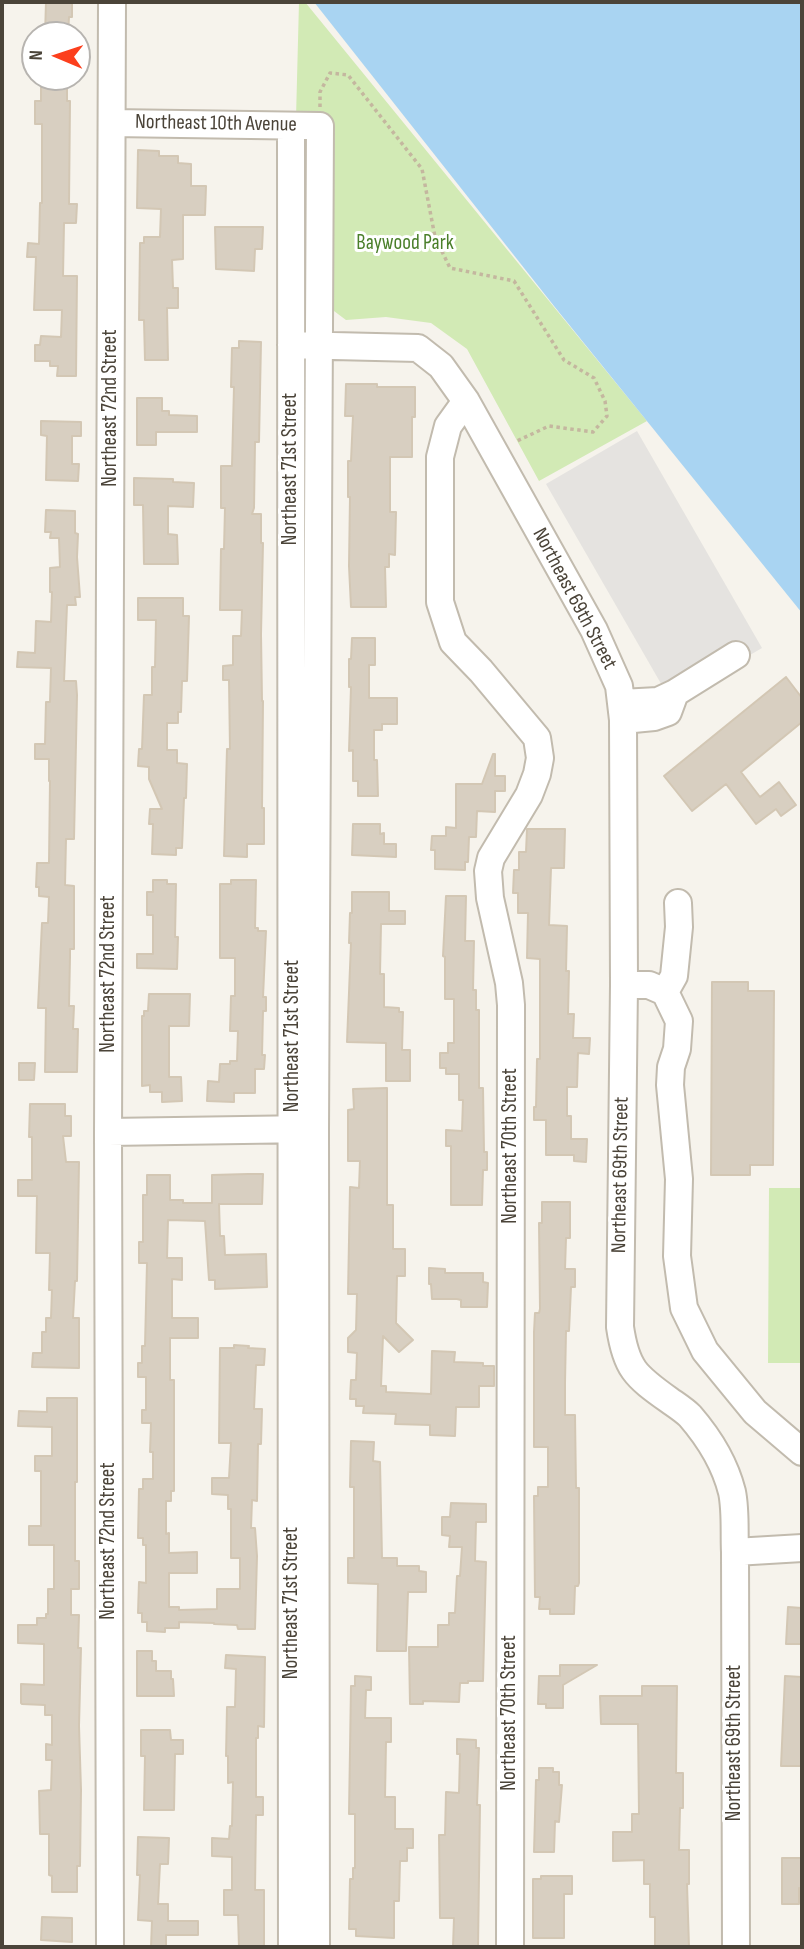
<!DOCTYPE html>
<html>
<head>
<meta charset="utf-8">
<style>
  body { margin:0 }
  #map { position:relative; width:804px; height:1949px; overflow:hidden; background:#f6f3ec; font-family:"Sofia Sans Condensed",sans-serif }
  canvas { display:block }
  .frame { position:absolute; inset:0; border:4px solid #4b4439; pointer-events:none }
  .north { position:absolute; left:21px; top:21px; width:70px; height:70px; box-sizing:border-box; background:#fff; border:2px solid #b7b4b0; border-radius:50%; rotate:272deg; font-size:19px; font-weight:700; line-height:28px; text-align:center; color:#4b4439 }
  .north::after { content:''; display:block; margin:auto; width:24px; height:32px; background:#fc3f1d; clip-path:polygon(50% 0,100% 100%,50% 72%,0 100%) }
</style>
</head>
<body>
<div id="map">
<canvas width="804" height="1949"></canvas>
<div class="frame"></div>
<div class="north">N</div>
</div>
<script>
const ctx = document.querySelector('canvas').getContext('2d');
ctx.lineJoin = 'round';
function fill(path, color) { ctx.fillStyle = color; ctx.fill(path, 'evenodd'); }
function stroke(path, color, width, dash) { ctx.strokeStyle = color; ctx.lineWidth = width; ctx.lineCap = dash ? 'butt' : 'round'; ctx.setLineDash(dash || []); ctx.stroke(path); }
function write(font, color, halo, rows, align = 'center') {
  ctx.font = font + ' "Sofia Sans Condensed",sans-serif'; ctx.lineWidth = 6; ctx.setLineDash([]); ctx.textBaseline = 'middle'; ctx.strokeStyle = halo; ctx.fillStyle = color; for (const [text, x, y, turn = 0] of rows) {
    ctx.save(); ctx.translate(x, y); ctx.rotate((+turn || 0) * Math.PI / 180); ctx.textAlign = isNaN(turn) ? turn : align; if (halo) ctx.strokeText(text, 0, 0); ctx.fillText(text, 0, 0); ctx.restore();
  }
}
fill(new Path2D(`
  M299 2H305L647 421 539 481 467 349 431 323 386 317 346 320 334 311 331 287 332 118H296Z
  M769 1188H802V1363H768Z`), '#d2eab5');
fill(new Path2D(`
  M637 431 762 648 671 701 546 484Z`), '#e5e3e0');
fill(new Path2D(`
  M314 2H802V613L554 306Z`), '#a9d4f2');
const building = new Path2D(`
  M46 2H72V17H69L68 35H45Z
  M41 77H67V101H70L69 204H77L76 223H64L63 276H77L76 376H57L58 366H50V361H35V345H40L41 336 61 337 62 310H34L36 257H27L28 243 39 244 40 203H42V124H35V101H41Z
  M138 150 159 151V156H178V163L191 164V186H206L205 215H183V259L172 260 173 288H178V308H167L168 360H145L144 320H139L140 243H144V237H160L161 209 137 208Z
  M215 227H263L262 249H255L254 271 216 269Z
  M239 341 261 342 259 442H255L254 508 252 514H261V543H263L261 634 262 701H263L262 808H264V844H247V857L224 856 227 749H230L229 680H223V666L233 665V636H241L242 610H220L221 549H224L225 508H221V466H232L234 387H231L232 348H239Z
  M346 384H377V387H415V417H412V457H390V512H396L395 555 389 554V567H385L386 607H351L349 566 350 497H348V461H351L353 416H345Z
  M137 398H162V411H169V415L197 416V432H156V445H137Z
  M41 421 81 422V436H72V464H79L78 481 46 480 47 436 41 435Z
  M134 478 173 479V482L194 483 193 507 168 506V534L177 535 178 564H144L143 505H134Z
  M46 510 75 511V533L78 534 77 557 80 597H75L76 605H67L64 681H76L77 695 74 839H66L65 885 74 886V949H70V957L69 1006H74L73 1029H78L77 1072H45L46 1008H38L42 923H48L49 897 39 896V887H36L37 863H49L50 781H49V759H35V744H45L46 702H50L51 668 17 667 18 652 35 653 36 621 51 622 52 592H50V568L60 567 59 538H50L51 532H45Z
  M138 598H183V616H189L187 681H182L181 712H178V723H167V750H177V763L187 764 186 798H184L182 848H176V855L152 854 153 824H149L150 809H162L149 779V767L138 766 139 749H142L144 695H152V667H155L156 620H138Z
  M352 638H375V665H369V698H397V724H382V730H374V760H377L378 796H358V781H353V750L349 751 351 687H349V659H351Z
  M786 677 802 698V722L741 772 760 797 779 782 796 805 781 816 776 809 756 824 726 784 692 811 664 776Z
  M493 754H495V776H505V791H495V812L477 811 476 837H469L468 862H465V870L435 869V850H431L432 836H446V827L456 828V784H482Z
  M353 824H380V834L384 833V844H396V857L352 855Z
  M527 829H565L564 868H551L549 925 567 926 566 971H569L568 1014H574L573 1038H590L589 1054 578 1053 577 1087H567V1116H571V1139H587L586 1162 574 1161V1155H546V1120H534V1107H536L537 1059H540V959L527 958 528 913H518V893H513L514 870H519V852H526Z
  M153 880H167V884H176L175 937H178L177 969 137 968V954H153V915H147V892H153Z
  M231 880H256L255 928H258V931H266L263 997H266V1011H263L262 1055H265L264 1069H255V1093H234V1102L207 1101 208 1081 219 1082 220 1064H230V1061H237L238 1031H230L231 996H235V958H220V884H231Z
  M352 892H389V911H405V924H381L380 974H384V1007L399 1008V1012H403L402 1050H410V1081H386V1043L347 1042 351 943H349L350 913H352Z
  M446 896H466L465 941H474L473 990H476V1010H479V1088H483L484 1152H487V1170H483L482 1205H451V1146H446V1130L462 1131 463 1100H459V1074H446V1068H440V1053H448V1043H454V999H445V957L443 956Z
  M712 982H748V991H774L773 1165H750V1175H711Z
  M149 994H190L189 1026H169V1077H181L182 1101 162 1102V1092H150V1085L142 1086V1016H144V1011H148Z
  M19 1063H35L34 1080H19Z
  M387 1088V1205H393V1249H405V1276H397L396 1323 413 1340 399 1352 383 1336 381 1386H386V1392L431 1394 432 1351 455 1352 454 1362 483 1363V1366H494V1386H479V1407H456L455 1436 430 1435V1425L395 1424 396 1414 363 1413 364 1406H356V1399H350L351 1380H356L357 1353 348 1352V1338L356 1330 357 1294H348L350 1187 359 1188 360 1161H348V1110L354 1109 353 1089Z
  M30 1104H65V1116H71V1136H63L66 1162H79L77 1281H75L73 1318H79V1368L32 1367 33 1353H42V1332H46V1318H51L52 1290H49L50 1253H36L37 1196H18V1180H32V1137H29Z
  M248 1174H263L262 1204H219L220 1236H224L225 1255 266 1254 267 1287 215 1289V1280H209L205 1221 168 1220 167 1258H182V1280L172 1279V1318H198V1338H170V1380H174V1491H171V1501H166V1534L169 1533V1553L197 1552V1573H169V1607H179V1610L217 1609V1589H240V1558H231V1509H228V1495L212 1494V1478H229L231 1443H219L220 1348H234V1345L249 1346 248 1348 265 1349 264 1365H256L254 1409H262L261 1444H258L257 1501 252 1500 251 1528H255L257 1556 255 1629H238L237 1625 214 1624V1623L179 1622V1628H165V1632L147 1631V1622H142V1613H138L139 1582 146 1583V1545H143V1538H138L139 1489H143V1479H153V1452H150L151 1423H142V1410H146V1377H138V1363H142V1346H145L147 1263H139V1242H143V1195H147V1175H170V1200H183V1203H212V1175Z
  M542 1202H570V1238H566L565 1269H575V1287H571L569 1331H566L565 1383V1415H575L576 1488H579V1583L578 1586H575L574 1614H550V1609H539L540 1597H535L534 1496H538V1487H548V1447H534V1332L535 1313H539L540 1309 539 1223H542Z
  M429 1268 445 1269V1273H483V1282L488 1283 487 1307H461V1300L457 1299H432L431 1284H429Z
  M47 1398H77V1482H75V1561H79V1589H71V1615H79L78 1648H81L79 1726 81 1790 80 1866H77V1892H52V1876L49 1875V1834H40L39 1791 51 1790 52 1760H46V1744L52 1745V1715H45V1705L22 1704 21 1703V1684L44 1685V1644L18 1643V1625H37V1618H46V1614H48V1589H54V1545H29V1526H41V1471H35V1456H52V1427L18 1426 19 1411 47 1412Z
  M351 1441 374 1442 373 1461 380 1462 382 1558H397V1566H419V1571L426 1572V1592H408L406 1651H377L378 1584 348 1583V1558H354V1487H350Z
  M451 1503 486 1504V1522H476L475 1561 486 1562 483 1681H468V1683H460L459 1702 423 1701V1704H410L409 1647H438V1625H449V1613H455L457 1576H460L462 1547H449L450 1536 442 1535V1517H450Z
  M788 1607 802 1608V1644H786Z
  M137 1651H152V1661H156V1671H171V1679H173L174 1696H137Z
  M226 1655 265 1657 264 1727 258 1726V1738H256V1797H263V1815H256L255 1890H264V1947H239L238 1915H224V1890H232V1857L212 1856V1838L229 1839 230 1826H232L233 1782 228 1783V1756H226L227 1707H235L236 1669 225 1668Z
  M560 1665H597L563 1685V1708H546V1704H538L539 1676H560Z
  M355 1676 371 1677V1690H366L365 1718H391V1742H386L385 1797H395V1829H413V1848H407V1861H400L399 1901H394V1938L356 1936V1929H349L350 1879H353V1868H355V1814H349L351 1686H355Z
  M785 1676 802 1677V1766H781Z
  M642 1686H677L676 1773H683V1808H680L679 1850H689V1884H687L689 1947H655V1917H650V1884H644V1860L613 1861V1832H632V1814H639L638 1724H601L600 1696H642Z
  M141 1730H170L171 1740H183V1754H175L174 1810H144L145 1756H141Z
  M457 1739 476 1740V1748H479L477 1805H480L478 1947H453L454 1918H440L439 1835H445L446 1792 459 1793 460 1754H457Z
  M539 1768H553V1772H559V1785H562L559 1822 555 1821 554 1852H534L536 1780H539Z
  M138 1837 169 1838 168 1864H160L158 1904H168V1921H198V1935H166V1947H151L152 1921 138 1920 140 1875H137Z
  M782 1858H802V1888H799V1904H782Z
  M541 1876H572V1894H564V1938H533V1879H541Z
  M42 1917 72 1918V1942L41 1940Z`);
fill(building, '#d8cfc1');
stroke(building, '#d3c7b4', 2);
const minor = new Path2D(`
  M112 123 320 126 315 1129 316 1947
  M291 126 292 1947
  M291 345 418 348 441 366 466 401 594 630 619 686 623 720 624 985 620 1327C626 1368 635 1376 669 1400 676 1405 684 1410 690 1416 709 1438 725 1464 732 1492 736 1511 734 1533 735 1552L736 1947
  M466 401 448 426 440 457V602L453 642 481 671 537 738 540 758 537 774 529 795 491 858 488 871 490 898 509 983 511 1005 510 1947
  M675 693 736 655
  M621 703 658 701 675 693 668 712 654 717 623 720
  M624 985H649L665 992 679 1021 677 1049 671 1067 670 1085 679 1179 677 1256 684 1308 705 1351 755 1412 802 1452
  M665 992 674 976 679 927 678 903
  M108 1132 310 1129
  M735 1552 802 1548
  M110 1947 108 1132 112 2`);
stroke(minor, '#c2bbae', 30);
stroke(new Path2D(`
  M320 107V92L330 73 348 75 422 169 435 237 450 268 514 281 564 360 594 378 605 401 607 416 593 432 549 426 517 441`), '#c4b79f', 3.5, [3.5, 3.5]);
stroke(minor, '#fff', 26);
write('21px', '#4b4439', '#fff', [
  ["Northeast 10th Avenue",216,124,1],
  ["Northeast 72nd Street",111,408,-90],
  ["Northeast 71st Street",291,469,-90],
  ["Northeast 69th Street",574,599,62],
  ["Northeast 72nd Street",109,974,-90],
  ["Northeast 71st Street",293,1036,-90],
  ["Northeast 70th Street",511,1146,-90],
  ["Northeast 69th Street",621,1175,-89],
  ["Northeast 72nd Street",109,1541,-90],
  ["Northeast 71st Street",292,1603,-90],
  ["Northeast 70th Street",510,1713,-90],
  ["Northeast 69th Street",735,1743,-90]
]);
write('21px', '#4a7f2a', '#fff', [
  ["Baywood Park",405,244]
]);
</script>
</body>
</html>
